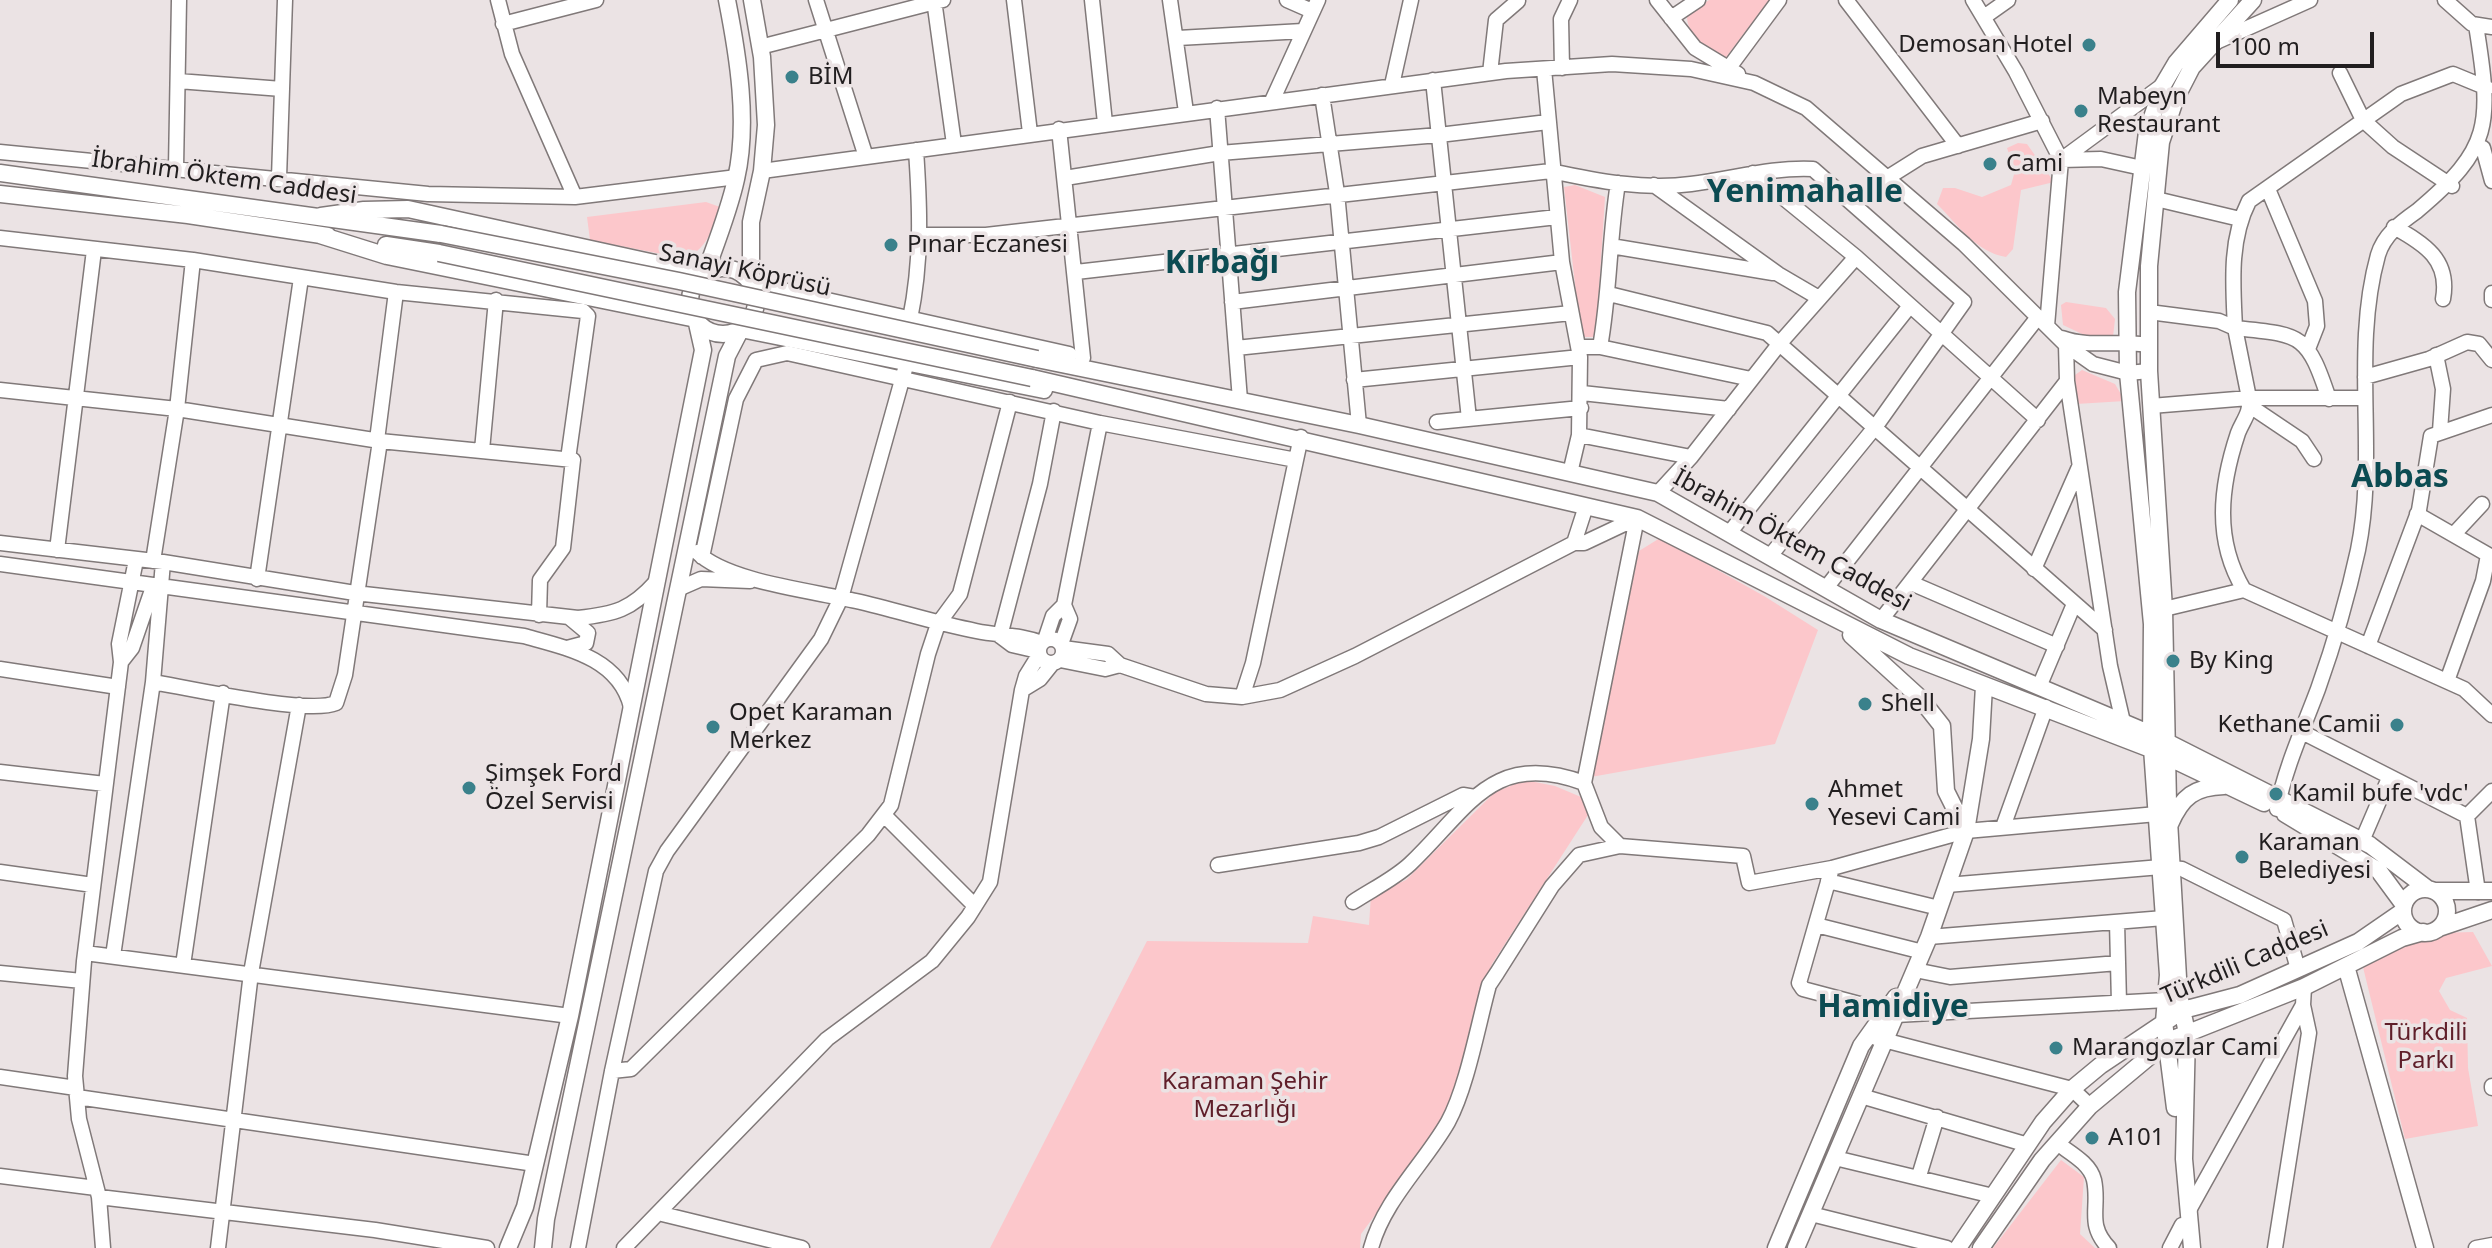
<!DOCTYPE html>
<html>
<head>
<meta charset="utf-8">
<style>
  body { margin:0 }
  #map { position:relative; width:2492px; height:1248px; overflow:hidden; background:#ebe3e4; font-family:"Noto Sans",sans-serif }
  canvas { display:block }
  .scale { position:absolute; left:2216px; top:32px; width:158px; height:36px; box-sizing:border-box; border:4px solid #211e1f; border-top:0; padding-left:10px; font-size:24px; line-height:28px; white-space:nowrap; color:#211e1f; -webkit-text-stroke:6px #ebe3e4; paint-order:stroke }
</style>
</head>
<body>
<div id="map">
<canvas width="2492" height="1248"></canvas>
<div class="scale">100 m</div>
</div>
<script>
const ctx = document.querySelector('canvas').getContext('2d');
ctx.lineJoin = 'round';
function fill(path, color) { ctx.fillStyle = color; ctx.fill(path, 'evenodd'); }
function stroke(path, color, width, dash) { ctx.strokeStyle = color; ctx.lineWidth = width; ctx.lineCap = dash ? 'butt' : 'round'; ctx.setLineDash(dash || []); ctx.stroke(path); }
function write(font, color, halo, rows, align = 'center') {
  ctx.font = font + ' "Noto Sans",sans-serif'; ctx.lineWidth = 7; ctx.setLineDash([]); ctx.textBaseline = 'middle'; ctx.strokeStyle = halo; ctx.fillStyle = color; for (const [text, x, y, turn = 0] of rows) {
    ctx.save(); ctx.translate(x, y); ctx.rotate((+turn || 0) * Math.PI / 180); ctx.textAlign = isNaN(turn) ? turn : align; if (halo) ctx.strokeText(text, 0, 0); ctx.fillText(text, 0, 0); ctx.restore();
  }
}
fill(new Path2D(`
  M1709 0H1769L1724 60C1709 48 1686 36 1687 15Z
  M2018 143 2027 144 2054 182 2021 190 2013 249 2006 257C1976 252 1958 225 1937 204L1943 188H1955L1982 197 2011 185 2015 171 2007 148Z
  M1575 185 1605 197 1596 337H1581L1564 187Z
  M706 202 720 207C713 228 706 253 682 258L590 240 587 217Z
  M2066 302 2106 308 2115 319 2113 337 2097 341 2063 325 2061 305Z
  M2082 370 2115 384 2125 401 2076 404 2075 375Z
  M1660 538 1764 596 1818 630 1775 744 1591 777 1639 551Z
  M1525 780 1555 786 1581 797 1588 815 1492 964 1478 1025 1445 1121 1361 1234 1360 1248H990L1147 941 1308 943 1313 916 1369 925 1371 895 1406 880 1495 792Z
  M2473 932 2492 966 2446 978 2439 991 2450 1010 2467 1018 2468 1068 2478 1126 2405 1139 2362 963 2436 933Z
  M2061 1160 2084 1177 2080 1234 2095 1248H1993Z`), '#fcc7cb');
const minor = new Path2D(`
  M498 0 512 54 575 197
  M816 0 866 157
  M934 0 954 144
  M1014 0 1030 133
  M1092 0 1105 123
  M1170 0 1186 112
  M1287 0 1312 11
  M1657 0 1695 48 1738 74
  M1846 0 1958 146
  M1973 0 2016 72 2061 160 2101 159 2142 168
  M2445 0 2472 24 2492 27
  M1984 17 2008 0
  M1671 18 1698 0
  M503 24 596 0
  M1178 38 1303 31
  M2216 42 2310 0
  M760 47 943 0
  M1562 68 1561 19 1570 0
  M1544 69 1562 262 1580 357 1579 435 1570 473
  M1728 69 1779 0
  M1490 73 1496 20 1518 1
  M2340 73 2363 120 2393 147 2452 186
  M1433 80 1469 419
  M178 81 282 89
  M1392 85 1411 0
  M1322 95 1337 193 1359 425
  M1272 101 1318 0
  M1217 108 1240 400
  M1059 129 1083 358
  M2483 148 2492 181
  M0 152 428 194 575 197 737 177
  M176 168 179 0
  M762 171 1506 71 1612 64 1691 69 1754 83 1806 108 1964 244 2066 345 2093 364 2128 373 2149 371
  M1753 173 1856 257 2038 420
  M279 178 285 0
  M1065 178 1220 153 1439 135 1548 122
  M1887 178 1922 156 2042 121
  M1654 185 1778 274 1819 298
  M2268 189 2315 301 2317 326 2308 349
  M2156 199 2240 219
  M2394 227C2425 244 2450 260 2443 299
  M921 235H986L1551 171C1597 181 1644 190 1691 184 1733 179 1771 167 1813 169L1964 302 1876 426 1770 556
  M0 238 193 260 396 292 583 311 588 316 568 459
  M1611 246 1773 273
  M1076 272 1557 217
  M2492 293V300
  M1609 294 1767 333 2105 630
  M1232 302 1562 262
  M2149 312 2219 321 2235 328 2249 398H2365
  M910 319C922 261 920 208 916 150
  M2047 326 2061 160 2163 85
  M2062 338C2089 348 2120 340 2149 345
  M1578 347H1600L1751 379
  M1600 347C1610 292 1609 238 1618 183
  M1236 348 1571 313
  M2436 355 2443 389 2440 431
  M2365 377 2429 359 2467 342 2479 344 2492 360
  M1354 380 1580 357
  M2067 381 2110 666 2123 722
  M0 390 177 409 380 441 573 460 563 548 540 580 539 615
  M1582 393 1729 409
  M2329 399C2307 333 2302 335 2235 328 2233 285 2229 240 2249 201L2401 94 2453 74 2487 88
  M2151 406 2249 398C2251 413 2243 420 2238 433 2220 487 2214 540 2244 590
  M2250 406 2302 441 2314 459
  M1437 422 1581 408
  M1579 435 1691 457
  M377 440 396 292
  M482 450 496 300
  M1658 493 1691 457 1780 343 1856 257
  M2417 514 2492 557
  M1637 518 1584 783 1601 827 1620 846 1743 856 1749 883 1832 868 1966 831 2157 814
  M1730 532 1909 307
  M2455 533 2482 504
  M0 543 163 562 355 593 578 618C615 614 631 610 656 582
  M1574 543 1586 506
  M57 550 94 250
  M697 552C727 582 814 591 856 601 896 610 935 623 976 631 1000 636 1019 634 1042 643
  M702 557 736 399 756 360 787 353 1100 423
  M136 560 119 644 121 662 132 648 153 587
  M153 561 177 409 193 260
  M0 564 524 636C567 648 619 658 631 707
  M2034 569 2079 467
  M257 579 301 278
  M1911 583 2057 646
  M1826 588 2038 317
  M678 589 701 579 750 581
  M2164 609 2244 590 2464 689 2492 715
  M1881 620 2067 381 2066 345
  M1000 636 1040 484 1054 411
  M1000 636 1012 645 1038 651
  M1039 651a12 12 0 1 1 24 0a12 12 0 1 1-24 0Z
  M1045 640 1053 616 1064 605
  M1061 644 1070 619 1064 605 1100 423 1296 460 1301 437
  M2368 646 2419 510 2431 436 2492 415
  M567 648 586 643 588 633 570 618
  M1063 648 1108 654 1120 665 1206 694 1242 697 1280 690 1355 656 1574 543H1584L1637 518
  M1060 660 1105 669 1120 665
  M0 669 118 687
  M2447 681 2483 581 2488 555
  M153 682C188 688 309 715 336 703L345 675 380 441
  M2039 687 2074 604
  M1022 690 1040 679 1052 664
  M1242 697 1253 663 1296 460
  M2300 731 2467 816
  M0 772 105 784
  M2277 809C2285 768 2303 729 2318 689 2334 644 2348 596 2358 550 2378 453 2351 352 2378 255 2384 235 2400 223 2417 211 2492 148 2492 125 2476 25
  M884 815 975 906
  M2467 816 2478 892
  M2467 816 2492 791
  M2003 827 2046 707
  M2362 841 2389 778
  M1218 865 1359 843 1379 837 1463 795 1475 797
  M1832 868 1799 983 1803 989 1886 1011
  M0 872 93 885
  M1828 881 1939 908
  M1947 885 2161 867 2182 869 2284 920 2298 969
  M1353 902C1371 890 1394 879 1410 864 1468 809 1492 749 1584 783
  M2117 922 2119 1003
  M1816 925 1923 952
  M1929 937 2164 918
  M85 953 570 1016
  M113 956 153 682 163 562
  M183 965 223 693
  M1915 970 1950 977 2118 963
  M0 973 82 981
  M1887 1019 1896 1015 2166 1000
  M1876 1038 2072 1089 2090 1106
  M612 1071 631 1069 868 835 891 805 928 654 938 624 960 594 1010 402
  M0 1077 76 1088
  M2492 1086V1088
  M1861 1096 2028 1145
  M77 1097 535 1164
  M2057 1143C2070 1153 2090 1163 2094 1180 2100 1208 2086 1224 2109 1248
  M1835 1158 1993 1196
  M0 1176 96 1188
  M1919 1176 1937 1117
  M99 1197 375 1230 487 1248
  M2189 1210 2303 1005 2304 987
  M658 1213 802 1248
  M1811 1214 1947 1248
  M103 1248 99 1197 79 1119 75 1076 84 961 121 662
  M218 1248 251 973 299 705
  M578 1248 612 1071 656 871 667 851 821 639 841 598 907 362
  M624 1248 827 1039 932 961 968 917 990 882 1022 690 1026 676 1039 655
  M1371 1248C1384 1200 1424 1164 1448 1122 1467 1087 1478 1025 1489 985L1497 973 1552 886 1579 855 1620 846
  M2170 1248 2182 1225
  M2275 1248 2309 1033 2303 1005
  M2476 1248 2492 1245`);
const major = new Path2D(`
  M752 0 762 57 766 125 762 171 751 222V284L1069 355
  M0 173 441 234
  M0 194 188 215 328 236
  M321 216 364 210 408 209 705 274C716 243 729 211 736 179 749 123 738 56 727 0
  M320 235 387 256 696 319 703 350 570 1016 525 1207 508 1248
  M386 245 439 253
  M690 301a33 33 0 1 1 66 0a33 33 0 1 1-66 0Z
  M1037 359 1359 425 1658 493 1881 620 2151 734 2370 845 2428 889
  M1032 378 1637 518 1909 656 2153 750 2264 803
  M1851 635 1919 697 1942 726 1946 791 1966 831
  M2285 814 2379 871 2404 905
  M2170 824C2182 796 2195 787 2224 786
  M2403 911a22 22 0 1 1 44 0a22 22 0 1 1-44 0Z
  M2435 891H2492
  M2439 928 2492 910
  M2346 966 2425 1248
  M2175 1108 2164 1022 2168 975 2151 734 2152 624 2128 373 2127 292 2147 132 2163 85 2176 63 2230 0
  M543 1248 546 1219 727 356 741 329 1044 390
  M1776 1248 1861 1046 1896 997
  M1796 1248 1929 937 1966 831 1981 739 1984 686
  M1958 1248 2043 1122 2072 1089 2101 1065 2183 1010 2240 995 2358 942 2403 911
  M1981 1248 2042 1160 2090 1106 2168 1041 2304 987 2402 938 2423 932
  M2192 1248 2184 1159 2187 1033 2179 995 2168 803 2164 609 2149 371V266L2161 142 2175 100 2192 67 2253 0`);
stroke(minor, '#807979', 17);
stroke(major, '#807979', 19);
stroke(minor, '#fff', 14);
stroke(major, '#fff', 16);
const majorBridge = new Path2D(`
  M441 234 679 281 1037 359
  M439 253 1032 378`);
stroke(majorBridge, '#807979', 19, []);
stroke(majorBridge, '#fff', 16);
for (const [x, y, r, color] of [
  [2089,45,8,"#3a818b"],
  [792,77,8,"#3a818b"],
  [2081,111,8,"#3a818b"],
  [1990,164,8,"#3a818b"],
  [891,245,8,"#3a818b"],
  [2173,661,8,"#3a818b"],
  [1865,704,8,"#3a818b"],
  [2397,725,8,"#3a818b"],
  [713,727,8,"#3a818b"],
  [469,788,8,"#3a818b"],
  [2276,794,8,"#3a818b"],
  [1812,804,8,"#3a818b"],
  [2242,857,8,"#3a818b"],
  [2056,1048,8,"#3a818b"],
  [2092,1138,8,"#3a818b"]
]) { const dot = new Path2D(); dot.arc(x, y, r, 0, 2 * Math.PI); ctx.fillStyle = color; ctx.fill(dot); stroke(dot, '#ebe3e4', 3); }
write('24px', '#211e1f', '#ebe3e4', [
  ["Demosan Hotel",2073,45,"right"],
  ["BİM",808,77],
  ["Mabeyn",2097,97],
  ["Restaurant",2097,125],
  ["Cami",2006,164],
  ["Pınar Eczanesi",907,245],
  ["By King",2189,661],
  ["Shell",1881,704],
  ["Opet Karaman",729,713],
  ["Merkez",729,741],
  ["Kethane Camii",2381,725,"right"],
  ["Şimşek Ford",485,774],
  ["Özel Servisi",485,802],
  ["Ahmet",1828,790],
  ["Yesevi Cami",1828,818],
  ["Kamil bufe 'vdc'",2292,794],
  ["Karaman",2258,843],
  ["Belediyesi",2258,871],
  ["Marangozlar Cami",2072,1048],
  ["A101",2108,1138]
], 'left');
write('24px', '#211e1f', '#ebe3e4', [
  ["İbrahim Öktem Caddesi",224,178,8],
  ["Sanayi Köprüsü",745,271,12],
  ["İbrahim Öktem Caddesi",1792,541,29],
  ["Türkdili Caddesi",2245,963,-23]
]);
write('24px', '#5f1e29', '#ebe3e4', [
  ["Türkdili",2426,1033],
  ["Parkı",2426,1061],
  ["Karaman Şehir",1245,1082],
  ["Mezarlığı",1245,1110]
]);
write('bold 32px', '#0c4b52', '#ebe3e4', [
  ["Yenimahalle",1805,193],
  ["Kırbağı",1222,264],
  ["Abbas",2400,478],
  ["Hamidiye",1893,1008]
]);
</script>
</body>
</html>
